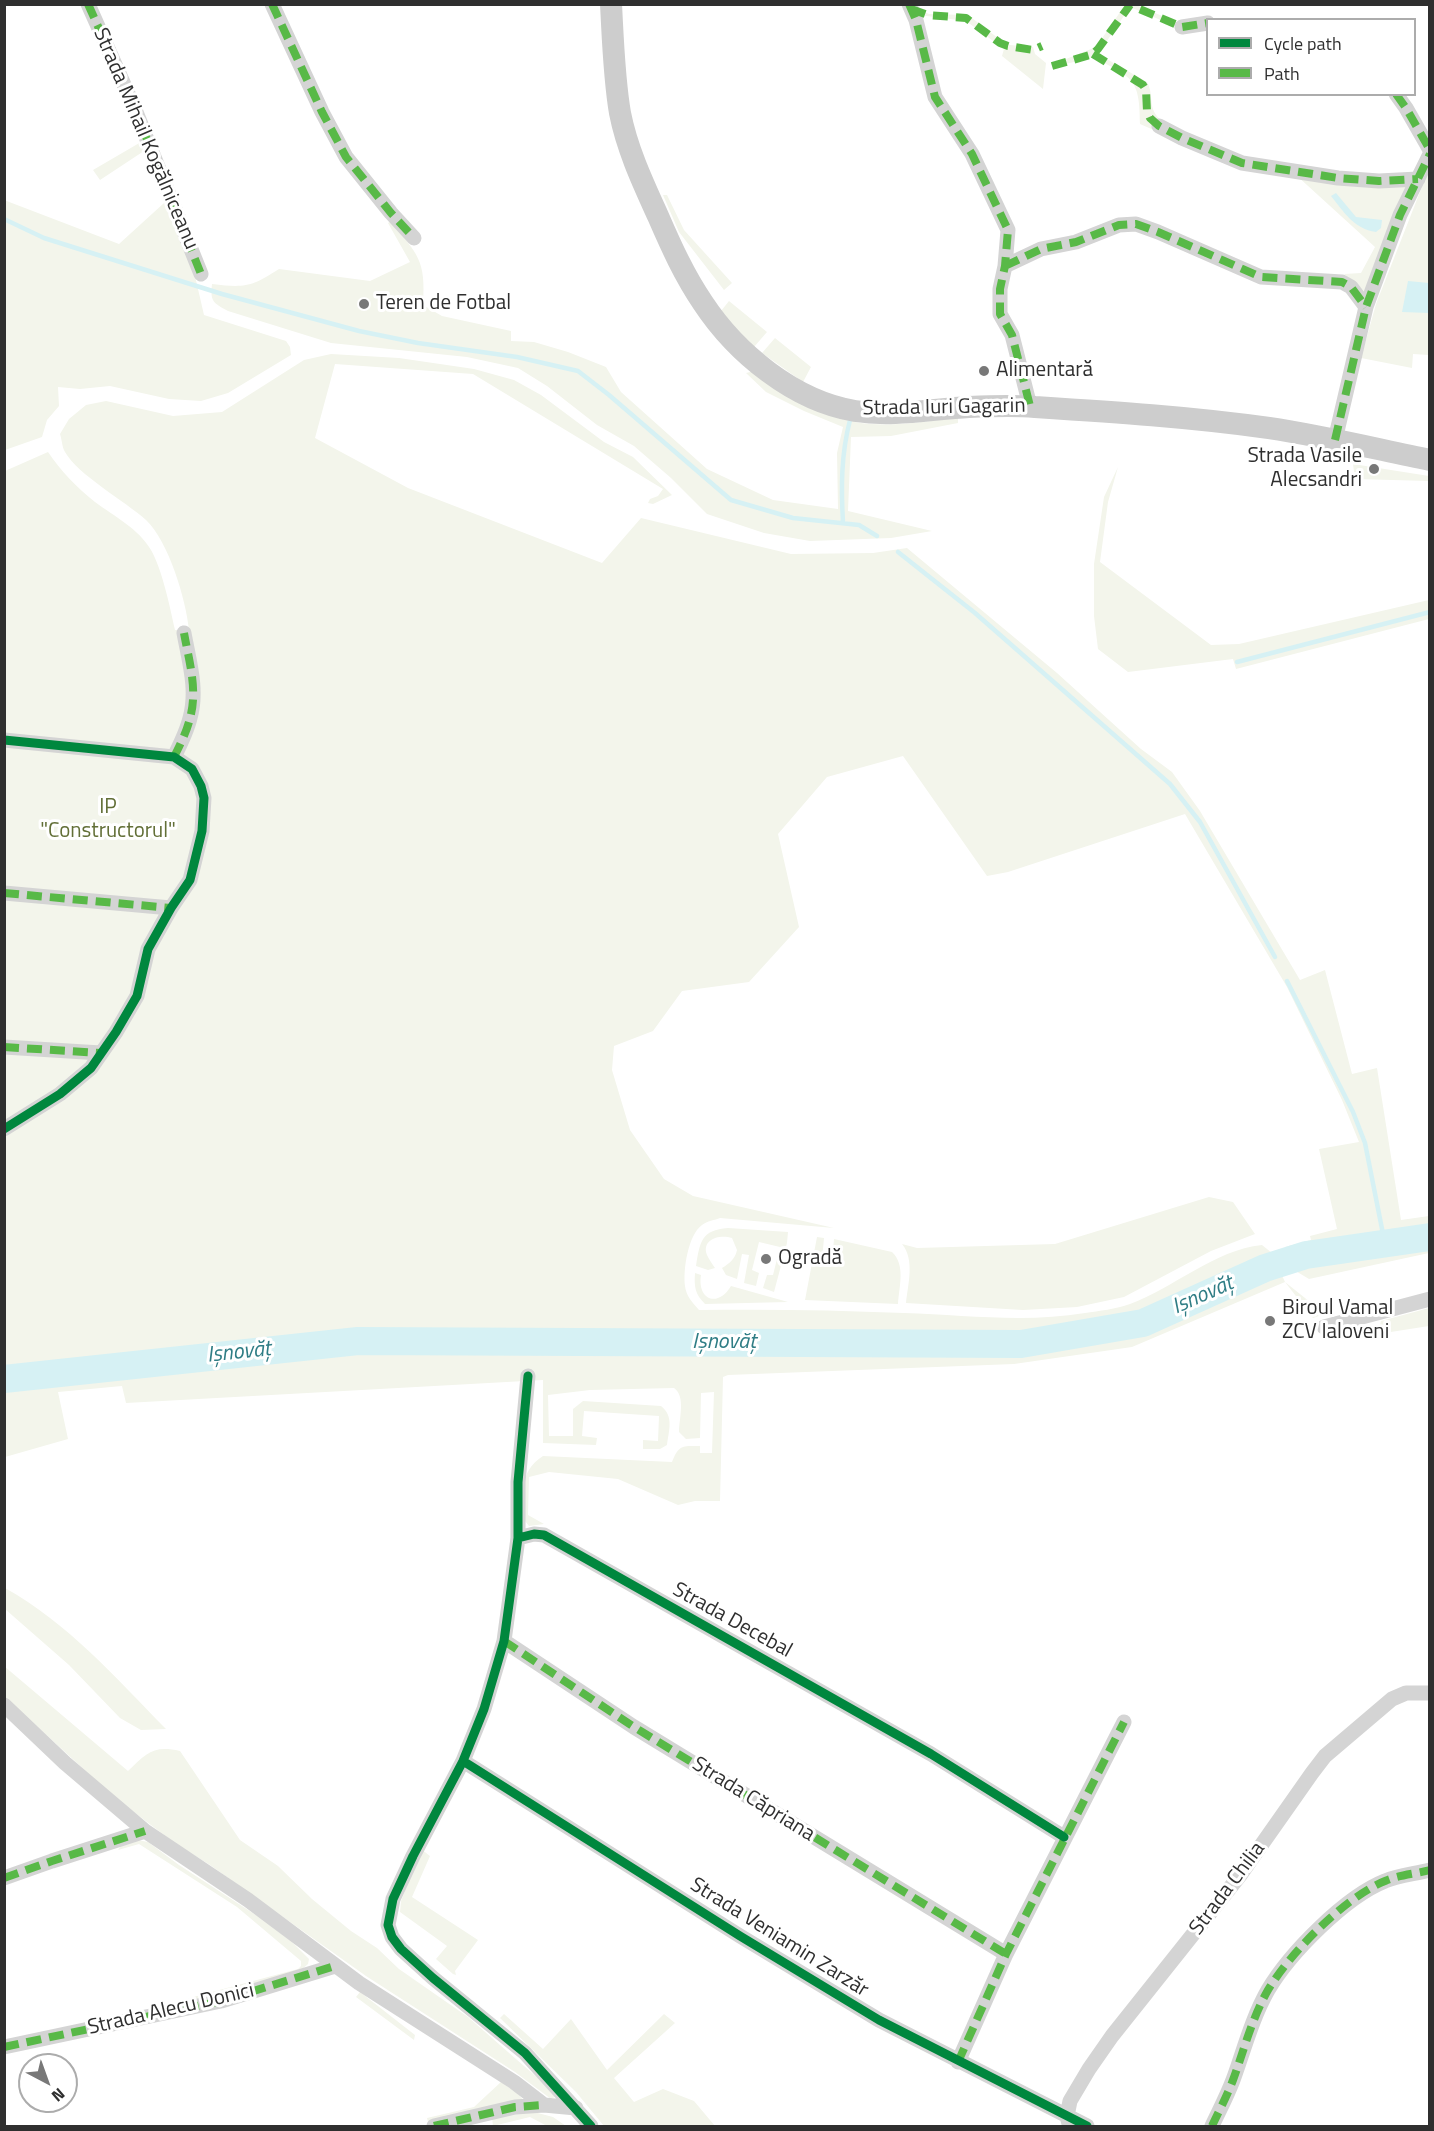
<!DOCTYPE html>
<html>
<head>
<meta charset="utf-8">
<style>
  body { margin:0 }
  #map { position:relative; width:1434px; height:2131px; overflow:hidden; background:#fff; font-family:"Titillium Web",sans-serif }
  canvas { display:block }
  .frame { position:absolute; inset:0; border:6px solid #2f2f2f; pointer-events:none }
  .legend { position:absolute; left:1206px; top:18px; width:210px; height:78px; box-sizing:border-box; background:#fff; border:2px solid #acacac; margin:0; padding:8px 10px; list-style:none; font-size:18px; color:#2f2f2f }
  .legend li { display:flex; align-items:center; gap:12px; height:30px }
  .legend b { width:30px; border:2px solid #acacac }
  .north { position:absolute; left:18px; top:2053px; width:60px; height:60px; box-sizing:border-box; background:#fff; border:2px solid #acacac; border-radius:50%; rotate:139deg; font-size:16px; font-weight:700; line-height:24px; text-align:center; color:#2f2f2f }
  .north::after { content:''; display:block; margin:auto; width:21px; height:27px; background:#787878; clip-path:polygon(50% 0,100% 100%,50% 72%,0 100%) }
</style>
</head>
<body>
<div id="map">
<canvas width="1434" height="2131"></canvas>
<div class="frame"></div>
<ul class="legend">
<li><b style="height:8px;background:#00873e"></b>Cycle path</li>
<li><b style="height:8px;background:#58b947"></b>Path</li>
</ul>
<div class="north">N</div>
</div>
<script>
const ctx = document.querySelector('canvas').getContext('2d');
ctx.lineJoin = 'round';
function fill(path, color) { ctx.fillStyle = color; ctx.fill(path, 'evenodd'); }
function stroke(path, color, width, dash) { ctx.strokeStyle = color; ctx.lineWidth = width; ctx.lineCap = dash ? 'butt' : 'round'; ctx.setLineDash(dash || []); ctx.stroke(path); }
function write(font, color, halo, rows, align = 'center') {
  ctx.font = font + ' "Titillium Web",sans-serif'; ctx.lineWidth = 6; ctx.setLineDash([]); ctx.textBaseline = 'middle'; ctx.strokeStyle = halo; ctx.fillStyle = color; for (const [text, x, y, turn = 0] of rows) {
    ctx.save(); ctx.translate(x, y); ctx.rotate((+turn || 0) * Math.PI / 180); ctx.textAlign = isNaN(turn) ? turn : align; if (halo) ctx.strokeText(text, 0, 0); ctx.fillText(text, 0, 0); ctx.restore();
  }
}
fill(new Path2D(`
  M1125 5H1136L1179 23 1177 27 1130 7 1098 54 1147 82C1155 96 1146 108 1162 121L1156 131 1140 124C1140 77 1132 78 1093 57L1062 65 1066 59 1096 47Z
  M918 9 929 14 968 15 998 38 1010 45 1033 47 1035 54 1046 63 1043 89 1002 56 1004 49 966 21 919 15Z
  M141 142 144 151 100 180 93 170Z
  M1427 174H1429V355L1413 354 1412 368 1361 358 1376 304Z
  M1296 175 1407 185 1366 293 1344 274 1361 273 1375 247Z
  M663 195H667L684 230 732 283 724 290 679 232Z
  M4 200 119 244 164 203 195 276 204 315 286 341 290 347 291 355 228 393 201 401 169 399 110 386 80 389 58 387 59 406 47 420 42 437 5 450Z
  M391 221C418 256 426 259 423 305L442 316 511 331V341L534 342 568 352 606 367 621 392 707 469 773 500 838 509 837 453 843 427 804 411 766 392 746 373 754 371 855 422C889 428 924 422 958 417V423L891 436 851 437 848 511 932 531 891 538 810 541 764 533 707 514 671 478 634 446 597 425 547 386 518 368 467 357 331 343 228 311C213 303 210 301 212 284 245 288 251 287 279 269L370 281 410 262 388 223Z
  M729 301 767 332 754 347 723 315 721 311Z
  M775 338 811 367 803 382 762 353Z
  M331 354 399 358 474 369 514 380 541 395 604 442 633 457 672 495 653 504 648 503 650 499 658 496 663 489 473 374 335 364 315 438 408 488 602 563 641 518 791 554 873 553 907 548 1057 673 1141 749 1172 772 1200 811 1300 980 1325 970 1352 1074 1377 1068 1401 1220 1429 1216V1253L1309 1279 1294 1270 1285 1247 1311 1240 1310 1236 1337 1229 1319 1149 1359 1142 1342 1100 1287 987 1185 814 1008 872 987 876 903 756 827 777 778 834 799 927 749 982 682 991 653 1031 614 1046 612 1070 630 1130 664 1179 693 1196 834 1228 720 1218C715 1220 707 1221 702 1225 688 1235 683 1270 685 1286 686 1296 693 1303 699 1310 768 1309 835 1310 904 1313 964 1315 1026 1323 1085 1313 1099 1311 1116 1309 1130 1304 1174 1288 1214 1250 1262 1245L1272 1253 1285 1282 1325 1314 1313 1318 1285 1282 1132 1347 1014 1364 728 1375 723 1377 720 1501H695L678 1505 618 1479 549 1472 529 1477 528 1515 544 1524 529 1526 525 1521C525 1493 517 1473 543 1456L672 1462C679 1444 683 1446 700 1446V1453H712L714 1392 701 1393 700 1438 686 1439 679 1432C679 1419 686 1396 674 1388L590 1390 548 1395 549 1436H573V1409L583 1401 661 1406C674 1416 669 1430 667 1445L660 1449H643V1440L658 1441 659 1416 584 1411 582 1436 597 1438 596 1445 543 1443V1380L126 1403 122 1386 58 1392 68 1439 5 1457V471L48 452C61 471 76 487 95 502 115 517 138 528 151 550 162 569 170 607 175 630H189C186 600 169 542 146 520 125 501 78 475 65 452 62 447 62 440 60 434L69 419 86 405 106 401 173 416 222 412 304 360Z
  M1353 464 1429 476V481L1355 479Z
  M1118 467 1108 502 1100 562 1211 645 1239 644 1429 600V619L1236 669 1233 659 1128 672 1098 649 1094 616V564L1104 497Z
  M1209 1197 1233 1202 1255 1234 1211 1251 1124 1297 1077 1307 1023 1310 906 1303C908 1284 915 1260 902 1244L917 1248 1055 1244Z
  M728 1228 788 1232 787 1243 774 1292 763 1288 767 1275H773L780 1247 759 1242 752 1270 759 1273 756 1286 744 1283 749 1255 742 1254 737 1279 726 1275 722 1268C730 1263 735 1259 737 1250L732 1238C720 1234 701 1239 707 1255 709 1259 712 1264 715 1268L708 1270 696 1266C700 1242 701 1230 728 1228Z
  M817 1237 824 1238 822 1260 832 1261 834 1239 892 1252C906 1265 899 1287 898 1304L805 1300Z
  M695 1273 701 1275C697 1300 718 1308 731 1286L788 1302 705 1304C695 1294 694 1287 695 1273Z
  M1429 1308V1326L1378 1334 1381 1321Z
  M5 1588C68 1623 116 1678 166 1729L141 1730 120 1718 69 1665 5 1609Z
  M4 1666 128 1771C147 1753 153 1745 180 1751L240 1840 278 1866 312 1899 351 1931 377 1948 399 1969 468 2017 548 2087 555 2097 551 2099 515 2072 366 1976 210 1865 176 1844 114 1797 5 1697Z
  M137 1840 148 1842 179 1865 282 1932 309 1959 308 1964 299 1972 205 1998 182 2000 298 1969 301 1966V1961L237 1907 139 1844 118 1850 122 1844Z
  M421 1849 430 1856 412 1897 478 1940 455 1971 456 1975 453 1974 436 1959 447 1946 400 1912 401 1901Z
  M360 1992 415 2035 414 2040 356 1997Z
  M504 2014 543 2049 571 2019 607 2070 664 2014 675 2023 614 2078 634 2102 663 2089 694 2101 715 2126H604L576 2092 500 2018Z
  M501 2082 517 2093 525 2102 428 2122 427 2118 474 2107Z
  M530 2111 553 2117 566 2126H547L530 2117 493 2126 492 2118Z`), '#f3f5eb');
fill(new Path2D(`
  M1336 193 1356 217 1382 220 1381 228 1376 232C1354 229 1344 212 1331 196Z
  M1408 281 1429 283V313L1402 312Z`), '#d6f1f4');
stroke(new Path2D(`
  M4 219 44 238 222 294 359 331 418 343 517 357 578 371 609 395 731 500 793 518 859 525 877 536
  M843 523C841 487 841 455 850 420
  M898 552 975 613 1170 784 1200 822 1275 957
  M1237 662 1430 612
  M1287 981 1353 1112 1365 1143 1385 1244`), '#d6f1f4', 4.5);
stroke(new Path2D(`
  M4 1379 358 1341 1021 1344 1143 1323 1265 1268 1306 1255 1430 1237`), '#d6f1f4', 28);
stroke(new Path2D(`
  M88 4 134 107 201 274
  M272 4 322 112 346 157 391 213 414 238
  M909 4 916 20 935 97 972 154 1008 230 1005 266 1000 289V314L1012 335 1030 406
  M1182 27 1208 23
  M1396 94 1406 108 1430 150
  M1159 126 1182 138 1242 163 1338 178 1379 181 1418 179
  M1005 266 1041 249 1076 242 1119 225 1136 224 1158 232 1261 277 1342 282 1351 287 1366 307
  M1335 440 1366 307 1400 215 1430 154
  M4 740 174 757 192 769 201 786 204 798 202 831 190 880 171 908 148 949 137 996 116 1032 91 1068 60 1094 4 1129
  M174 757C180 745 187 731 190 718 198 690 189 661 184 633
  M4 893 171 908
  M4 1047 101 1053
  M1324 1327 1430 1299
  M528 1376 518 1482V1538L504 1641 484 1709 463 1761 413 1856 393 1899 388 1925 392 1937 401 1949 433 1978 525 2053 591 2126
  M518 1538 534 1534 544 1535 931 1754 1064 1837
  M504 1641 634 1727 1006 1954
  M4 1705 65 1763 145 1831 248 1900 359 1983 514 2082 544 2105
  M463 1761 740 1936 879 2020 1087 2126
  M4 1878 52 1861 145 1831
  M4 2047 221 2001 335 1966
  M958 2062 1006 1954 1124 1722
  M1069 2124 1067 2116 1070 2101 1089 2069 1112 2036 1241 1874 1312 1773 1325 1756 1392 1699 1406 1693H1430
  M434 2126 515 2107 544 2105 576 2108
  M1212 2126C1219 2111 1227 2096 1233 2080 1244 2050 1252 2018 1268 1990 1290 1953 1345 1897 1385 1881 1398 1875 1415 1874 1430 1870`), '#d4d4d4', 15);
stroke(new Path2D(`
  M611 4C613 41 614 78 620 113 627 149 643 183 658 216 671 246 684 275 703 303 736 353 794 401 855 411 894 417 931 409 969 407 991 406 1014 405 1035 407 1113 412 1191 417 1269 428 1323 436 1376 449 1430 460`), '#cdcdcd', 22);
stroke(new Path2D(`
  M88 4 134 107 201 274
  M272 4 322 112 346 157 391 213 414 238
  M909 4 916 20 935 97 972 154 1008 230 1005 266 1000 289V314L1012 335 1030 406
  M911 9 928 15 966 18 1000 43 1008 46 1033 50 1042 46
  M1093 54 1143 85 1146 90 1147 111 1150 118 1159 126 1182 138 1242 163 1338 178 1379 181 1418 179
  M1052 66 1093 54 1098 49 1130 5 1182 27 1208 23
  M1396 94 1406 108 1430 150
  M1005 266 1041 249 1076 242 1119 225 1136 224 1158 232 1261 277 1342 282 1351 287 1366 307
  M1335 440 1366 307 1400 215 1430 154
  M174 757C180 745 187 731 190 718 198 690 189 661 184 633
  M4 893 171 908
  M4 1047 101 1053
  M504 1641 634 1727 1006 1954
  M4 1706H6
  M4 1878 52 1861 145 1831
  M4 2047 221 2001 335 1966
  M958 2062 1006 1954 1124 1722
  M434 2126 515 2107 544 2105
  M1212 2126C1219 2111 1227 2096 1233 2080 1244 2050 1252 2018 1268 1990 1290 1953 1345 1897 1385 1881 1398 1875 1415 1874 1430 1870`), '#58b947', 8, [15, 8]);
stroke(new Path2D(`
  M4 740 174 757 192 769 201 786 204 798 202 831 190 880 171 908 148 949 137 996 116 1032 91 1068 60 1094 4 1129
  M528 1376 518 1482V1538L504 1641 484 1709 463 1761 413 1856 393 1899 388 1925 392 1937 401 1949 433 1978 525 2053 591 2126
  M518 1538 534 1534 544 1535 931 1754 1064 1837
  M463 1761 740 1936 879 2020 1087 2126`), '#00873e', 9);
for (const [x, y, r, color] of [
  [364,304,6,"#787878"],
  [984,371,6,"#787878"],
  [1374,469,6,"#787878"],
  [766,1259,6,"#787878"],
  [1270,1321,6,"#787878"]
]) { const dot = new Path2D(); dot.arc(x, y, r, 0, 2 * Math.PI); ctx.fillStyle = color; ctx.fill(dot); stroke(dot, '#fff', 2); }
write('21px', '#2f2f2f', '#fff', [
  ["Strada Mihail Kogălniceanu",145,139,67],
  ["Strada Iuri Gagarin",944,408,-1],
  ["Strada Decebal",732,1621,29],
  ["Strada Căpriana",753,1800,32],
  ["Strada Chilia",1228,1889,-53],
  ["Strada Veniamin Zarzăr",779,1938,32],
  ["Strada Alecu Donici",171,2010,-13]
]);
write('21px', '#2f2f2f', '#fff', [
  ["Teren de Fotbal",376,304],
  ["Alimentară",996,371],
  ["Strada Vasile",1362,457,"right"],
  ["Alecsandri",1362,481,"right"],
  ["Ogradă",778,1259],
  ["Biroul Vamal",1282,1309],
  ["ZCV Ialoveni",1282,1333]
], 'left');
write('21px', '#626f37', '#fff', [
  ["IP",108,808],
  ["\"Constructorul\"",108,832]
]);
write('italic 22px', '#2f7d85', '#fff', [
  ["Ișnovăț",1203,1296,-24],
  ["Ișnovăț",724,1343],
  ["Ișnovăț",239,1353,-6]
]);
</script>
</body>
</html>
